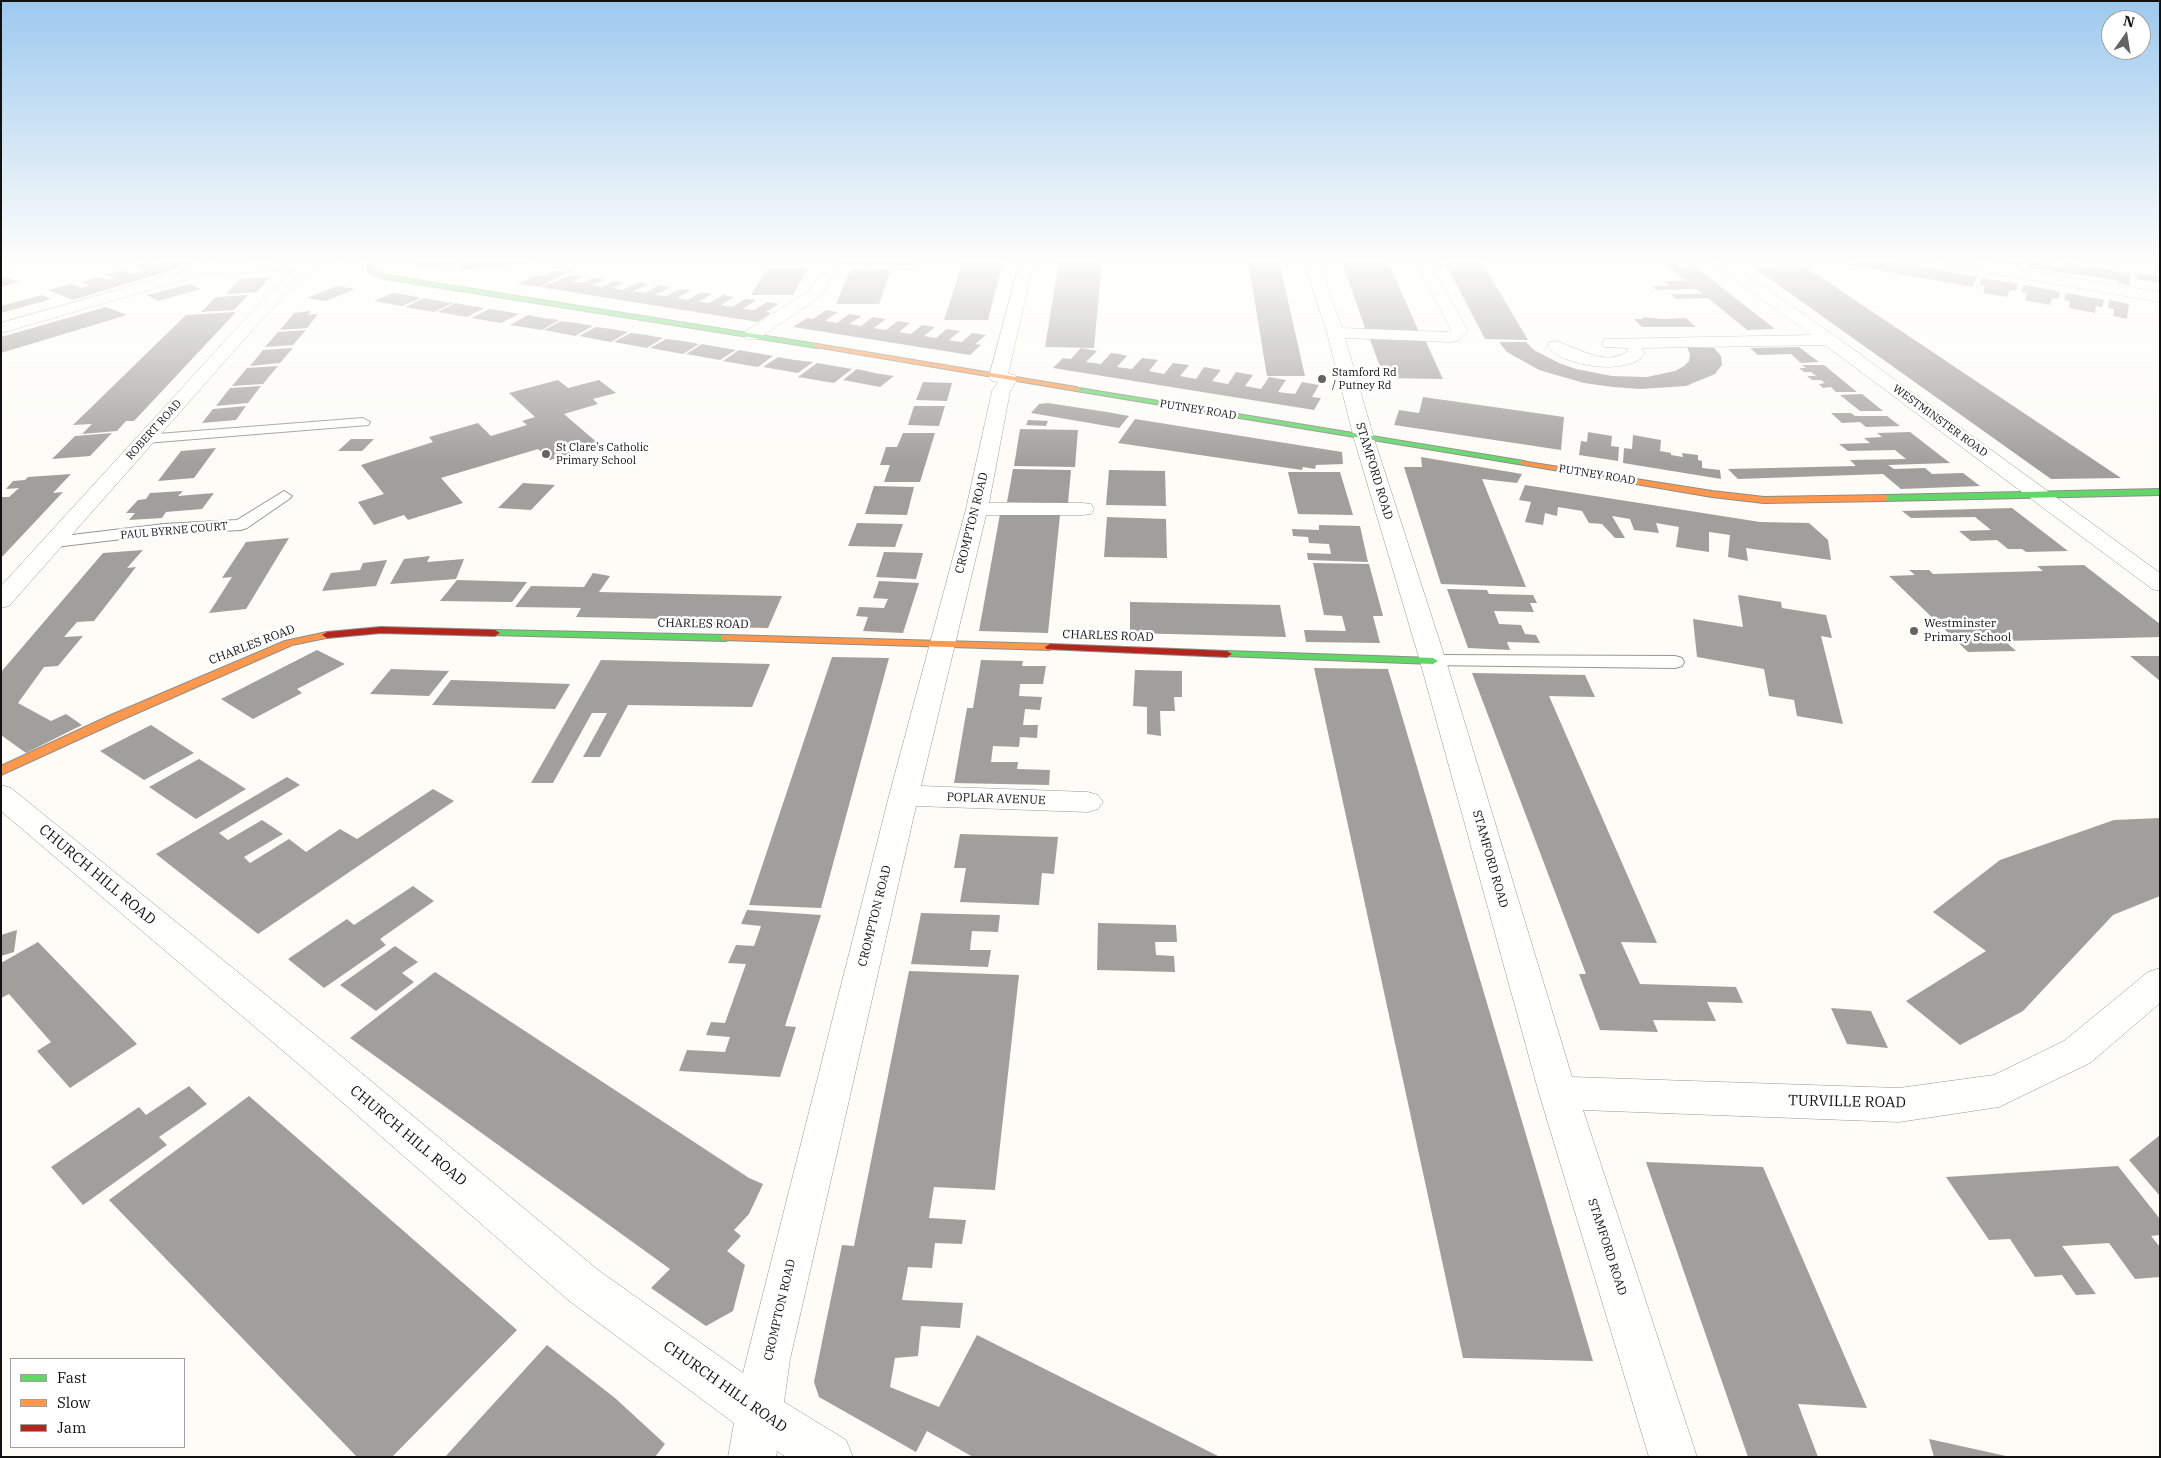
<!DOCTYPE html>
<html>
<head>
<meta charset="utf-8">
<style>
  body { margin:0 }
  #map { position:relative; width:2161px; height:1458px; overflow:hidden; background:#fdfcf7; font-family:"IBM Plex Serif",serif }
  canvas { display:block }
  .frame { position:absolute; inset:0; border:2px solid #111; pointer-events:none }
  .legend { position:absolute; left:10px; top:1358px; width:175px; height:90px; box-sizing:border-box; background:#fff; border:1px solid #a0a0a0; margin:0; padding:6px 9px; list-style:none; font-size:15px; color:#111 }
  .legend li { display:flex; align-items:center; gap:10px; height:25px }
  .legend b { width:25px; border:1px solid #a0a0a0 }
  .north { position:absolute; left:2101px; top:10px; width:50px; height:50px; box-sizing:border-box; background:#fff; border:1px solid #a0a0a0; border-radius:50%; rotate:13deg; font-size:14px; font-weight:700; line-height:20px; text-align:center; color:#111 }
  .north::after { content:''; display:block; margin:auto; width:18px; height:22px; background:#646362; clip-path:polygon(50% 0,100% 100%,50% 72%,0 100%) }
</style>
</head>
<body>
<div id="map">
<canvas width="2161" height="1458"></canvas>
<div class="frame"></div>
<ul class="legend">
<li><b style="height:6px;background:#63d668"></b>Fast</li>
<li><b style="height:6px;background:#ff974d"></b>Slow</li>
<li><b style="height:6px;background:#b3261e"></b>Jam</li>
</ul>
<div class="north">N</div>
</div>
<script>
const ctx = document.querySelector('canvas').getContext('2d');
ctx.lineJoin = 'round';
function fill(path, color) { ctx.fillStyle = color; ctx.fill(path, 'evenodd'); }
function stroke(path, color, width, dash) { ctx.strokeStyle = color; ctx.lineWidth = width; ctx.lineCap = dash ? 'butt' : 'round'; ctx.setLineDash(dash || []); ctx.stroke(path); }
function write(font, color, halo, rows, align = 'center') {
  ctx.font = font + ' "IBM Plex Serif",serif'; ctx.lineWidth = 5; ctx.setLineDash([]); ctx.textBaseline = 'middle'; ctx.strokeStyle = halo; ctx.fillStyle = color; for (const [text, x, y, turn = 0] of rows) {
    ctx.save(); ctx.translate(x, y); ctx.rotate((+turn || 0) * Math.PI / 180); ctx.textAlign = isNaN(turn) ? turn : align; if (halo) ctx.strokeText(text, 0, 0); ctx.fillText(text, 0, 0); ctx.restore();
  }
}
fill(new Path2D(`
  M166 261 198 262 73 300 48 290 71 284 81 288 90 285 81 282 99 277 108 280 115 278 105 275 113 273 122 270 131 274 145 270 133 265 141 263 149 266Z
  M419 261H457L456 265 416 268Z
  M463 261H540V262L461 270Z
  M844 261H918L916 265 842 264Z
  M963 261H1003L988 320H944Z
  M1059 261H1102L1094 348 1045 347Z
  M1248 261H1279L1305 376H1267Z
  M1342 261 1388 262 1419 332 1366 331Z
  M1444 261H1481L1528 340 1485 339Z
  M1854 261H1891L1977 277 1972 287 1851 265Z
  M1996 261H2023L2021 266Z
  M2028 261 2046 262 2045 265 2060 268 2062 261 2130 274V285L2117 283V280L2027 268Z
  M1666 265H1693L1775 329 1747 330 1708 298 1676 299 1671 294H1703L1697 289 1656 290 1652 286H1670L1664 281H1686Z
  M1804 266 2121 478 2051 479 1753 267Z
  M767 269H807L793 295H751Z
  M569 270H573L539 287 518 284 537 275 544 276 554 271 564 272Z
  M850 270H891L879 304H836Z
  M2137 273 2160 277V283L2137 279Z
  M573 275 583 276 572 282 582 283 593 278 604 279 592 285 602 287 614 281 624 282 613 288 623 290 638 282 648 284 634 291 645 293 659 285 670 287 655 295 666 296 680 289 691 290 677 298 682 299 688 300 701 292 712 294 699 302 709 303 723 295 734 297 721 305 732 307 745 299 756 300 743 309 754 310 767 302 779 304 766 312 771 313 758 322 540 287Z
  M5 277 19 282 1 287V278Z
  M270 277 257 292 226 294 240 279Z
  M1982 278 2018 284 2016 291 2010 290 2007 297 1983 293 1985 286 1980 285Z
  M190 284 201 289 158 301 147 295Z
  M2024 285 2042 288 2060 292 2058 299 2052 298 2050 305 2025 300 2027 293 2021 292Z
  M337 286 356 289 326 301 307 298Z
  M393 293 407 295 421 298 402 306 374 301Z
  M2066 293 2104 300 2102 307 2096 306 2095 313 2069 308 2070 301 2064 300Z
  M42 295 51 299 1 313V306Z
  M248 295 234 310 201 312 216 297Z
  M424 298 439 301 453 303 434 312 405 307Z
  M2109 300 2129 304 2127 319 2113 316 2114 309 2108 308Z
  M456 303 471 306 485 308 467 317 437 312Z
  M106 307 127 315 1 353V337Z
  M489 309 504 311 519 314 501 323 471 318Z
  M826 310 838 312 825 321 837 323 849 314 862 316 849 324 861 326 873 317 886 319 874 328 886 330 898 321 910 323 899 332 911 334 922 325 935 327 924 336 936 338 947 329 960 331 949 340 955 341 962 342 972 333 986 335 975 344 981 345 970 355 793 327 807 318 813 319Z
  M311 311 308 315 318 314 307 328 280 330 294 313Z
  M236 312 134 421H126L117 431 82 434 92 424 73 425 186 315Z
  M528 315 544 318 559 320 542 330 510 325Z
  M1642 317 1662 319 1686 318 1696 327H1642L1634 319H1643Z
  M561 321 577 323 593 326 575 336 544 330Z
  M596 327 612 329 628 332 611 342 579 336Z
  M306 330 293 345 265 347 278 332Z
  M631 333 647 335 663 338 647 348 614 342Z
  M666 339 683 341 699 344 683 354 650 348Z
  M1370 339 1425 340 1443 379 1384 378Z
  M1499 342H1526L1534 350 1559 363 1576 369 1612 376 1647 377 1675 371 1684 366 1689 361 1690 354 1687 347 1714 348 1721 356 1722 365 1715 374 1686 386 1640 389 1613 387 1584 383 1539 370 1507 352Z
  M702 344 736 350 720 360 686 354Z
  M1799 347 1819 362 1801 363 1791 354 1758 355 1750 348Z
  M293 348 280 363 250 366 263 350Z
  M1081 348 1097 351 1086 362 1101 364 1111 353 1119 354 1127 356 1117 367 1132 369 1142 358 1158 360 1149 371 1164 374 1173 363 1189 365 1180 376 1196 379 1204 367 1221 370 1212 381 1228 384 1236 372 1253 375 1245 386 1261 389 1269 377 1286 380 1278 392 1295 394 1302 382 1319 385 1312 397 1321 398 1314 410 1053 368 1063 358 1071 359Z
  M739 350 773 356 758 367 723 361Z
  M778 357 795 360 813 362 798 373 763 367Z
  M817 363 835 366 852 369 834 383 798 377Z
  M1802 365H1824L1857 392H1836L1831 387 1823 388 1819 384 1825 383 1821 380H1812L1807 376H1816L1811 372H1804L1799 368H1806Z
  M278 366 263 384 232 386 247 368Z
  M857 369 875 373 894 376 880 387 843 380Z
  M558 380 568 388 599 380 616 393 593 399 598 404 564 414 600 445 550 460 538 449 441 478 463 503 408 520 404 515 374 525 358 502 384 494 361 465 433 442 429 437 478 423 491 436 527 425 522 421 535 417 509 393Z
  M923 382 952 383 947 401 916 400Z
  M261 386 248 403 216 406 230 388Z
  M1862 394 1883 411H1860L1840 395Z
  M1423 397 1564 417 1561 450 1394 425 1399 410 1419 413Z
  M1048 403 1107 412 1129 416 1119 428 1031 413 1039 404Z
  M246 406 236 420 202 423 213 409Z
  M914 406H945L939 426 908 425Z
  M1831 413H1851L1855 416H1887L1900 426 1866 427 1860 422 1842 423Z
  M1135 419 1342 452 1343 464 1316 465 1315 469 1303 467 1302 470 1118 443Z
  M1028 420 1048 421 1046 426 1026 425Z
  M1020 429 1078 430 1075 467 1014 466Z
  M1588 432 1612 436 1611 446 1619 447 1618 461 1579 455 1581 441 1587 442Z
  M1910 432 1950 463 1888 465 1894 469 1925 468 1932 474 1963 473 1980 486 1901 489 1883 474 1738 479 1728 469 1856 466 1850 460 1906 459 1895 450 1848 451 1839 444 1870 443 1864 438 1882 437 1877 433Z
  M112 433 90 456 52 459 75 436Z
  M903 433H935L920 482H884L890 465H880L886 447H897Z
  M1633 435 1661 440 1660 451 1671 453V455L1683 457 1682 453 1698 455V460L1702 461V468L1720 470 1721 479 1623 463 1624 448 1632 449Z
  M351 439H374L362 451H338Z
  M216 448 194 478 158 481 181 451Z
  M1421 457 1522 474 1517 483 1482 479 1526 587 1441 584 1404 467H1422Z
  M1013 469 1071 470 1068 503 1007 502Z
  M1109 470 1165 471 1166 506 1106 505Z
  M1288 472H1340L1353 515 1298 514Z
  M71 474 53 493 63 492 1 558V497H9L19 488 6 489 13 481 25 480 28 477Z
  M523 483 555 485 531 510 498 508Z
  M1525 485 1760 522 1809 523 1828 540 1831 560 1746 548 1748 561 1728 557 1730 535 1709 532V552L1676 547 1679 527 1656 523 1659 533 1634 530 1630 519 1612 516 1625 538H1615L1602 524 1589 523 1582 511 1558 507 1557 516 1545 513 1543 525 1525 522 1531 502 1519 500Z
  M874 486 914 487 907 515 865 514Z
  M183 491 178 496 214 493 202 509 166 512 162 518 129 520 135 513H126L138 500 146 499 150 493Z
  M2012 508 2068 551 2026 552 2022 549H2008L1997 540 1971 541 1959 531 1991 530 1975 517 1911 518 1902 511Z
  M1000 514 1060 515 1048 633 979 631Z
  M1107 517 1166 519 1167 558 1104 557Z
  M857 523 903 524 895 547 848 546Z
  M1319 525 1360 526 1368 562 1308 560 1307 553 1331 554 1329 544 1309 543 1308 537 1293 536 1292 529 1319 530Z
  M289 538 246 609 209 613 232 577 222 578 246 542Z
  M143 550 127 568 136 567 94 621 77 622 64 637 83 636 58 666 44 667 18 703 51 721 66 714 82 725 26 753 1 735V672L103 553Z
  M884 552 923 553 916 579 876 577Z
  M430 556 427 562 464 559 456 579 390 584 404 559Z
  M387 560 376 586 322 591 331 573 360 570 363 563Z
  M1313 563 1369 564 1383 616H1373L1380 643 1306 642 1304 630 1346 631 1342 616 1324 615Z
  M2084 565 2160 624V637L2005 641 2016 651 1968 652 1889 576 1915 575 1909 570H1929L1933 574 2043 571 2037 566Z
  M593 573 610 576 599 592 782 596 768 628 669 626 672 619 576 617 581 608 515 607 531 586 584 587Z
  M457 580 527 582 512 602 440 601Z
  M879 581 919 583 903 633 863 631 868 617 856 616 859 607 884 608 888 599 873 598Z
  M1447 589 1487 590 1489 594 1533 595 1537 603H1530L1534 612 1494 611 1499 624 1521 625 1525 634 1536 635 1540 643 1507 642 1510 650 1468 648Z
  M1738 595 1781 602 1782 608 1826 615 1832 638 1821 636 1843 724 1797 716 1794 700 1769 696 1764 669 1697 657 1693 619 1743 627Z
  M1130 602 1280 605 1286 637 1130 633Z
  M317 650 345 664 297 689 302 693 253 719 221 699Z
  M2130 656H2160V681Z
  M832 657 889 658 821 908 749 905Z
  M601 660 770 664 752 707 628 705 600 757H583L607 713H592L553 783H531Z
  M981 660 1023 661 1022 666H1046L1043 684H1020L1019 696 1042 697 1040 710 1025 709 1023 725H1038L1037 738 1020 737 1019 747 993 746 991 762H1018L1017 769 1050 770 1049 785 954 783 967 708H973Z
  M1314 668 1388 669 1593 1361 1463 1358Z
  M391 669 449 671 429 696 370 694Z
  M1135 670 1182 671V697H1174L1175 711H1160L1161 736 1147 734V707L1133 706Z
  M1472 673 1585 675 1595 697 1549 696 1657 943 1621 942 1640 984 1736 987 1743 1003 1707 1002 1716 1021 1653 1020 1658 1032 1600 1030 1579 974H1586Z
  M451 680 570 684 555 709 432 705Z
  M151 725 194 753 144 780 100 751Z
  M199 759 246 789 196 819 149 787Z
  M287 777 300 785 219 833 228 840 262 820 283 834 244 857 250 863 289 839 306 852 340 829 357 839 433 789 454 801 258 934 156 854Z
  M2160 818V896L2113 915 2023 1011 1960 1045 1906 1001 1986 951 1933 912 2000 860 2114 820Z
  M960 834 1058 837 1054 874 1042 873 1039 905 960 902 966 868H954Z
  M413 886 434 901 380 939 386 945 324 988 288 959 347 919 354 925Z
  M747 910 821 915 785 1026 796 1027 780 1077 679 1071 687 1050 725 1052 730 1037 706 1035 711 1022 725 1023 746 964 728 963 736 945 754 946 761 926 741 924Z
  M921 913 1000 915 998 932 972 931 970 950H991L988 967 911 964Z
  M1098 923 1176 925 1177 942H1155L1156 955 1174 956 1175 972 1097 970Z
  M17 930 14 952 1 956V935Z
  M38 942 137 1044 70 1088 37 1051 51 1042 9 994 1 998V963Z
  M395 946 418 962 402 973 414 982 376 1011 340 985Z
  M909 971 1019 975 995 1190 934 1187 929 1218 966 1220 962 1244 935 1243 932 1268 908 1267 902 1300 963 1303 960 1328 921 1326 918 1356 895 1358 890 1387 939 1407 977 1335 1220 1457H973L927 1431 916 1452 819 1397 814 1382 824 1332 842 1245 854 1246Z
  M435 972 749 1178 763 1184 749 1214 734 1230 741 1236 727 1251 745 1265 733 1311 706 1326 651 1288 670 1269 350 1038Z
  M1831 1008 1871 1011 1888 1048 1847 1044Z
  M189 1086 207 1104 159 1137 167 1145 83 1205 51 1167 139 1107 146 1115Z
  M249 1096 517 1330 392 1457H357L109 1200Z
  M2160 1135V1196L2129 1160Z
  M1646 1162 1763 1167 1867 1408 1798 1404 1818 1457H1748Z
  M2118 1166 2160 1219V1235L2151 1236 2160 1247V1277L2135 1279 2109 1243 2062 1246 2096 1294 2076 1295 2062 1275 2035 1277 2010 1239 1989 1240 1946 1177Z
  M547 1345 615 1398 665 1444 655 1457H445Z
  M1929 1439 2006 1456 2005 1457H1934Z`), '#a19f9c');
const lane = new Path2D(`
  M363 418 370 422 368 425 145 443 138 439 145 435Z
  M284 491 292 496 289 499 247 528 241 530 164 534 55 547 47 542 55 537 164 524 237 520Z
  M1433 655 1675 656 1682 658 1684 662 1682 666 1675 668 1426 665 1424 661 1426 657Z`);
const street = new Path2D(`
  M219 261H242L238 265 285 261H346L339 265 311 268 256 326 9 606 1 608V586L244 320 293 269 215 275 209 273 1 333V323Z
  M1020 261H1034L1008 374 1015 375 1018 379 1010 391 989 503H1083L1091 504 1094 509 1091 514 1083 515H986L921 786 1088 792 1098 795 1103 802 1098 809 1088 812 916 806 790 1359 784 1402 846 1440 853 1457H786L777 1451 776 1457H728L734 1423 568 1300 309 1073 1 811V785L11 788 335 1051 598 1270 743 1373 889 796 966 509 992 391 998 382 992 381 989 377Z
  M1304 261H1318L1342 328 1448 332 1451 330 1415 261H1429L1468 331 1458 341 1452 342 1345 338 1375 442 1446 661 1572 1077 1899 1088 1994 1075 2064 1041 2148 972 2160 968V1003L2090 1063 1999 1107 1899 1122 1583 1110 1697 1457H1649L1539 1093 1420 661 1355 442 1327 333Z
  M1710 261H1727L1835 336 2160 573V591L2152 589 1825 345 1642 348 1645 354C1629 377 1560 366 1547 346L1549 342 1555 341C1578 347 1603 367 1627 352L1628 348 1604 347 1602 343 1604 339 1811 335Z
  M1936 261H1969L2160 292V302L1943 265Z
  M829 267 836 271 821 296 758 339H746L744 335 746 331 810 290 824 268Z`);
const fast = new Path2D(`
  M367 261H373V270L386 275 817 344 820 346 817 348 385 279 368 272Z
  M1073 387 1524 461 1528 463 1524 465 1076 391 1072 389Z
  M2160 489V495L1885 501 1881 498 1885 495Z
  M495 630 726 635 731 638 726 641 491 635 490 633 491 631Z
  M1227 651 1433 658 1438 661 1433 664 1223 656 1222 654Z`);
const slow = new Path2D(`
  M817 344 1076 387 1080 389 1076 391 815 347 814 346Z
  M1521 461 1712 491 1764 497 1885 495 1889 498 1885 501 1764 503 1712 497 1524 465 1520 463Z
  M327 632 332 635 331 637 292 645 119 721 1 775V766L111 715 285 641Z
  M726 635 1050 644 1055 647 1050 650 722 640 721 638 722 636Z`);
const jam = new Path2D(`
  M381 627 495 630 500 633 495 636 381 633 327 638 322 635 327 632Z
  M1050 644 1227 651 1232 654 1227 657 1046 649 1045 647Z`);
stroke(lane, '#979795', 2);
stroke(street, '#979795', 1);
stroke(fast, '#8e8d8b', 2);
stroke(slow, '#8e8d8b', 2);
stroke(jam, '#8e8d8b', 2);
fill(lane, '#fffffe');
fill(street, '#fffffe');
fill(fast, '#63d668');
fill(slow, '#ff974d');
fill(jam, '#b3261e');
const sky = ctx.createLinearGradient(0, 0, 0, 465);
sky.addColorStop(0, '#9dc9ee');
sky.addColorStop(0.56, '#fefefb');
sky.addColorStop(1, '#fefefb00');
ctx.fillStyle = sky;
ctx.fillRect(0, 0, 2161, 465);
for (const [x, y, r, color] of [
  [1322,379,5,"#646362"],
  [546,454,5,"#646362"],
  [1914,631,5,"#646362"]
]) { const dot = new Path2D(); dot.arc(x, y, r, 0, 2 * Math.PI); ctx.fillStyle = color; ctx.fill(dot); stroke(dot, '#fff', 2); }
write('11px', '#111', '#fff', [
  ["Stamford Rd",1332,373],
  ["/ Putney Rd",1332,386],
  ["St Clare's Catholic",556,448],
  ["Primary School",556,461]
], 'left');
write('11px', '#111', '#fff', [
  ["PUTNEY ROAD",1198,410,9],
  ["WESTMINSTER ROAD",1940,421,36],
  ["ROBERT ROAD",154,430,-48],
  ["PUTNEY ROAD",1597,475,9],
  ["PAUL BYRNE COURT",174,531,-5]
]);
write('12px', '#111', '#fff', [
  ["STAMFORD ROAD",1374,471,73],
  ["CROMPTON ROAD",972,523,-76],
  ["CHARLES ROAD",703,624,1],
  ["CHARLES ROAD",1108,636,2],
  ["CHARLES ROAD",252,645,-21],
  ["POPLAR AVENUE",996,799,2],
  ["STAMFORD ROAD",1490,859,74],
  ["CROMPTON ROAD",875,916,-76],
  ["STAMFORD ROAD",1607,1247,72],
  ["CROMPTON ROAD",780,1310,-77]
]);
write('12px', '#111', '#fff', [
  ["Westminster",1924,624],
  ["Primary School",1924,638]
], 'left');
write('15px', '#111', '#fff', [
  ["CHURCH HILL ROAD",97,875,40],
  ["TURVILLE ROAD",1847,1102,1],
  ["CHURCH HILL ROAD",408,1136,40],
  ["CHURCH HILL ROAD",725,1387,35]
]);
</script>
</body>
</html>
